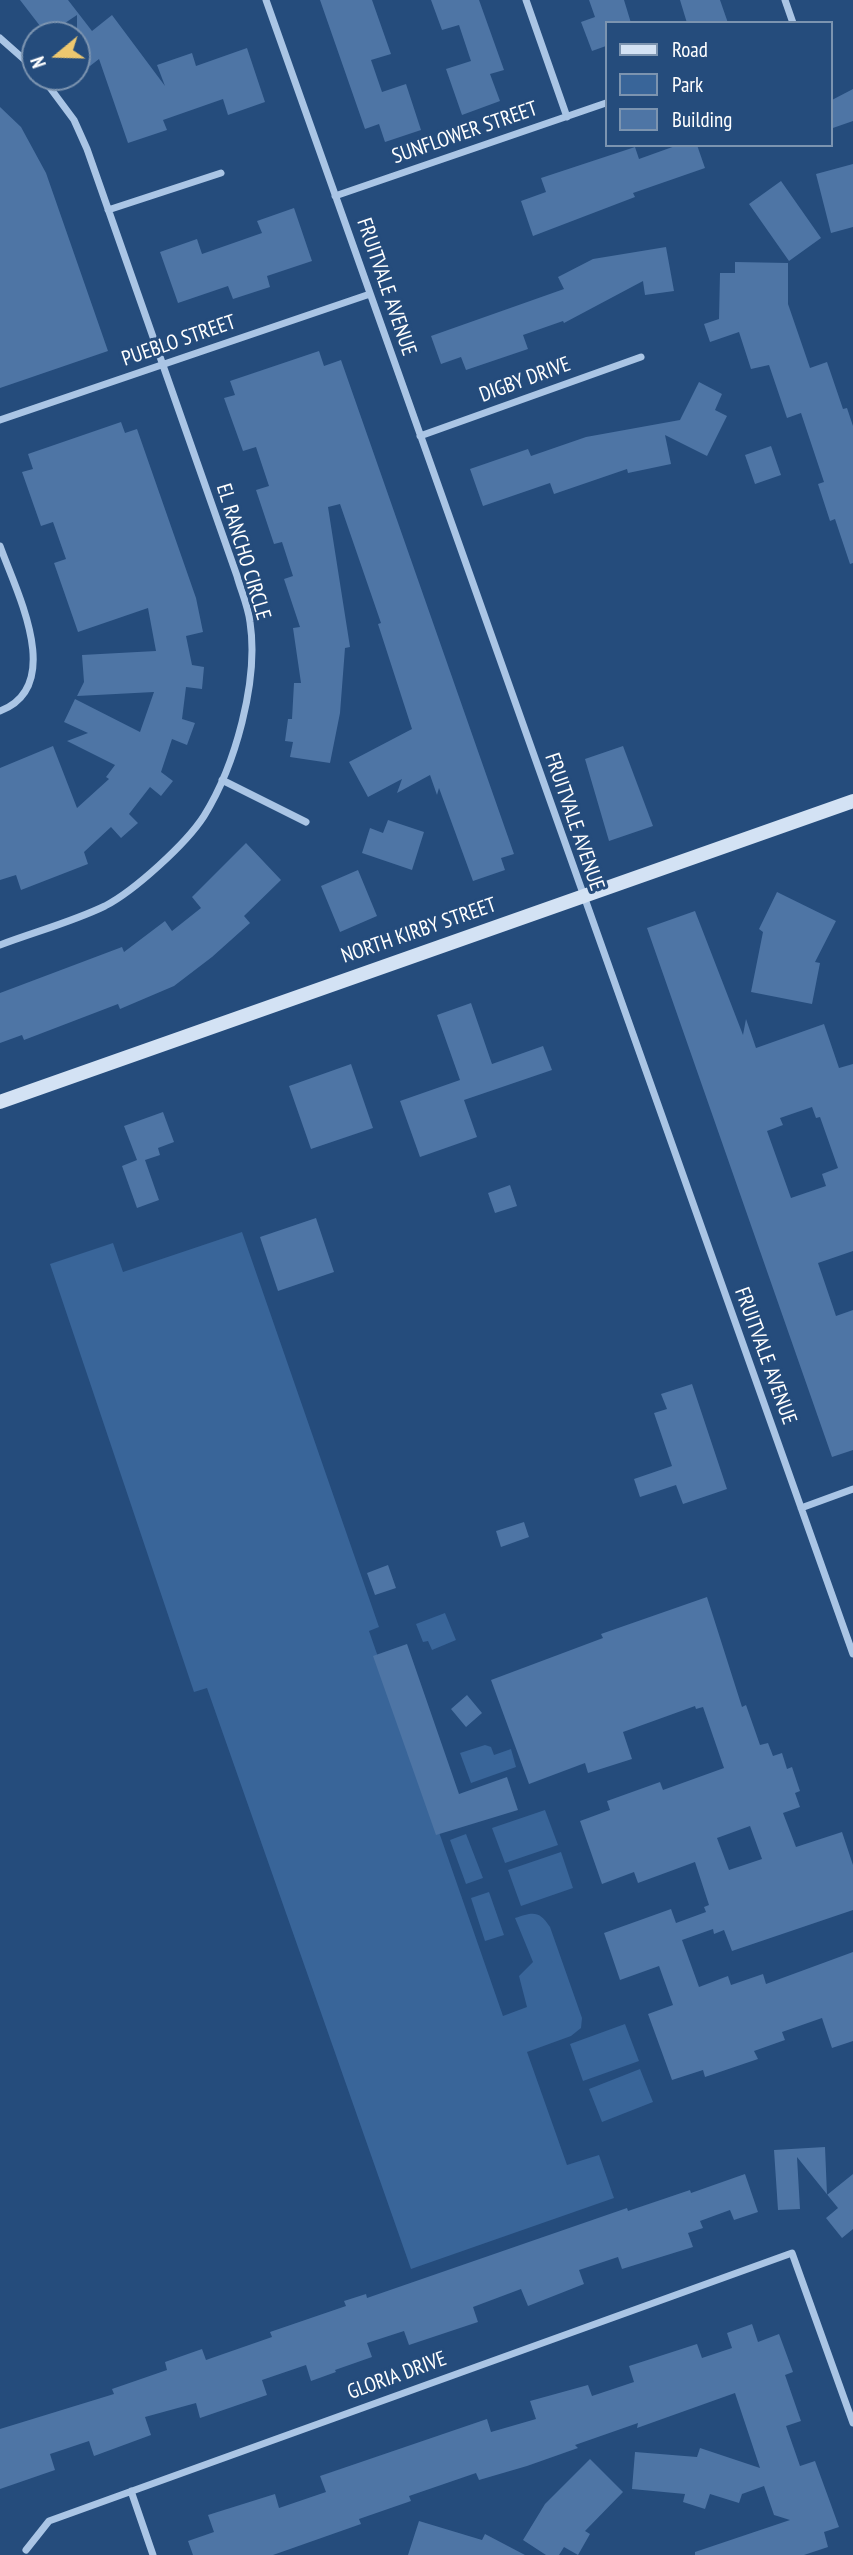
<!DOCTYPE html>
<html>
<head>
<meta charset="utf-8">
<style>
  body { margin:0 }
  #map { position:relative; width:853px; height:2555px; overflow:hidden; background:#254c7c; font-family:"PT Sans Narrow",sans-serif }
  canvas { display:block }
  .legend { position:absolute; left:605px; top:21px; width:228px; height:126px; box-sizing:border-box; background:#254c7c; border:2px solid #7c94b0; margin:0; padding:9px 12px; list-style:none; font-size:21px; color:#fff }
  .legend li { display:flex; align-items:center; gap:14px; height:35px }
  .legend b { width:35px; border:2px solid #7c94b0 }
  .north { position:absolute; left:21px; top:21px; width:70px; height:70px; box-sizing:border-box; background:#254c7c; border:2px solid #7c94b0; border-radius:50%; rotate:251deg; font-size:19px; font-weight:700; line-height:28px; text-align:center; color:#fff }
  .north::after { content:''; display:block; margin:auto; width:24px; height:32px; background:#eec86f; clip-path:polygon(50% 0,100% 100%,50% 72%,0 100%) }
</style>
</head>
<body>
<div id="map">
<canvas width="853" height="2555"></canvas>
<ul class="legend">
<li><b style="height:9px;background:#d3e2f4"></b>Road</li>
<li><b style="height:19px;background:#396599"></b>Park</li>
<li><b style="height:19px;background:#4e75a5"></b>Building</li>
</ul>
<div class="north">N</div>
</div>
<script>
const ctx = document.querySelector('canvas').getContext('2d');
ctx.lineJoin = 'round';
function fill(path, color) { ctx.fillStyle = color; ctx.fill(path, 'evenodd'); }
function stroke(path, color, width, dash) { ctx.strokeStyle = color; ctx.lineWidth = width; ctx.lineCap = dash ? 'butt' : 'round'; ctx.setLineDash(dash || []); ctx.stroke(path); }
function write(font, color, halo, rows, align = 'center') {
  ctx.font = font + ' "PT Sans Narrow",sans-serif'; ctx.lineWidth = 6; ctx.setLineDash([]); ctx.textBaseline = 'middle'; ctx.strokeStyle = halo; ctx.fillStyle = color; for (const [text, x, y, turn = 0] of rows) {
    ctx.save(); ctx.translate(x, y); ctx.rotate((+turn || 0) * Math.PI / 180); ctx.textAlign = isNaN(turn) ? turn : align; if (halo) ctx.strokeText(text, 0, 0); ctx.fillText(text, 0, 0); ctx.restore();
  }
}
fill(new Path2D(`
  M242 1232 379 1627 369 1631 503 2016 527 2007 519 1976 533 1962 515 1918C533 1912 539 1910 550 1927L582 2018 581 2028 571 2036 527 2052 567 2165 599 2155 614 2198 411 2269 207 1688 194 1692 50 1264 113 1243 123 1272Z
  M445 1613 456 1640 432 1650 428 1641 423 1642 416 1624Z
  M485 1745 491 1747 494 1755 511 1749 516 1767 471 1783 460 1753Z
  M545 1810 558 1845 505 1863 492 1828Z
  M466 1834 483 1878 466 1884 450 1840Z
  M561 1852 573 1888 521 1906 508 1870Z
  M489 1892 504 1935 485 1941 471 1898Z
  M625 2024 639 2061 583 2081 570 2044Z
  M640 2069 653 2102 602 2122 589 2089Z`), '#396599');
fill(new Path2D(`
  M20 0H68L92 31 112 15 165 86 157 65 192 53 196 66 247 48 265 102 228 115 223 99 163 120 167 130 128 143 99 59 90 66 77 49V15L47 35Z
  M320 0H372L391 54 371 60 382 92 406 84 421 130 385 142 379 124 365 129Z
  M431 0H479L504 70 490 74 500 101 462 115 446 69 471 61 459 25 442 30Z
  M589 0H624L631 23H606V46L592 51 581 22 595 17Z
  M680 0H720L728 23H687Z
  M853 89V121L830 129V101Z
  M0 107 21 127 46 173 108 351 0 388Z
  M678 145H697L705 168 633 193 635 197 533 236 521 201 546 192 541 178 635 147 639 159Z
  M853 164V227L831 233 816 174Z
  M781 181 821 238 789 261 749 204Z
  M294 208 312 261 267 276 270 287 233 299 228 286 178 303 160 252 197 239 202 254 262 233 257 221Z
  M666 247 674 291 645 295 643 281 564 323 563 321 523 335 528 349 466 370 461 357 441 364 431 336 564 289 558 277 593 259Z
  M735 262 788 263V304L810 368 827 362 843 409 847 408 853 426V563L850 564 835 519 830 521 818 484 824 482 801 413 787 418 769 365 751 369 739 332 710 342 704 324 719 319 720 273H735Z
  M319 351 324 366 341 360 514 854 501 858 505 870 473 881 439 788 437 795 430 775 397 793 402 779 368 797 349 762 412 729 378 624 381 623 340 504 328 507 350 647 345 648 340 713 330 763 290 757 293 742 285 741 288 719H292L294 683H301L293 628 300 627 284 579 293 576 282 542 274 544 256 490 269 486 256 447 243 451 224 398 235 395 230 381Z
  M699 382 722 394 715 410 727 416 707 456 665 435 671 464 628 473 627 469 554 494 550 483 483 506 470 469 528 449 531 456 586 437 680 420Z
  M121 422 125 433 137 429 196 598 203 632 186 636 192 665 204 667 202 689 186 687 182 719 195 723 187 745 172 739 161 772 173 781 161 796 150 787 129 814 138 823 121 838 111 827 84 852 88 864 21 890 16 875 0 880V768L53 746 77 808 109 779 106 777 115 765 67 741 88 733 64 722 75 699 140 732 154 692 77 696 84 682 82 655 156 651 148 608 78 632 54 563 66 559 53 522 41 526 22 472 33 469 28 454Z
  M771 446 781 475 755 484 745 455Z
  M623 746 653 826 609 841 585 759Z
  M388 820 424 832 412 870 362 853 370 828 383 833Z
  M246 843 281 880 244 916 250 923 212 957 174 986 120 1009 118 1004 24 1040 22 1035 0 1043V993L122 947 124 952 165 921 172 931 201 908 192 897Z
  M358 870 377 916 340 932 321 886Z
  M777 892 836 921 815 962 820 963 812 1004 751 992 763 932 759 929Z
  M695 911 743 1035 746 1019 756 1048 824 1024 839 1068 853 1064V1251L818 1263 836 1316 853 1310V1450L832 1457 647 928ZM812 1107 816 1118 820 1117 838 1168 822 1174 826 1186 791 1198 767 1131 783 1125 780 1118Z
  M471 1003 492 1064 543 1046 552 1070 464 1100 477 1137 420 1157 400 1101 460 1080 437 1015Z
  M351 1064 373 1128 311 1149 289 1086Z
  M163 1112 174 1142 158 1148 160 1155 145 1160 159 1200 137 1208 122 1166 137 1160 124 1126Z
  M510 1185 517 1206 495 1213 488 1193Z
  M316 1218 334 1272 278 1291 260 1237Z
  M692 1384 727 1489 683 1504 676 1485 640 1497 634 1479 672 1466 654 1413 667 1409 661 1394Z
  M524 1522 529 1537 501 1547 496 1531Z
  M388 1565 396 1588 375 1595 367 1573Z
  M707 1597 742 1707 746 1705 760 1745 768 1743 773 1756 782 1753 787 1769 792 1767 800 1791 795 1793 800 1807 783 1813 796 1847 842 1832 853 1865V1910L732 1951 724 1930 714 1934 713 1929 682 1940 699 1987 728 1976 731 1985 763 1974 766 1984 853 1952V2041L832 2048 822 2018 782 2032 785 2040 754 2051 758 2059 705 2077 703 2070 672 2080 648 2014 673 2005 659 1966 620 1980 604 1933 671 1909 676 1923 706 1912 704 1907 709 1905 695 1862 638 1883 634 1872 602 1884 580 1821 610 1810 607 1801 660 1782 663 1790 724 1768 703 1707 696 1709 695 1706 623 1732 632 1759 588 1773 585 1763 529 1784 491 1680 603 1638 601 1634ZM750 1826 762 1859 729 1870 717 1838Z
  M407 1644 459 1794 507 1777 518 1810 436 1835 373 1656Z
  M467 1695 482 1713 466 1727 451 1709Z
  M825 2147 827 2195 853 2174V2229L842 2238 826 2218 838 2208 797 2157 800 2209 778 2210 774 2150Z
  M745 2174 758 2212 734 2220 730 2210 700 2221 703 2228 688 2233 693 2247 622 2269 618 2257 579 2270 584 2284 528 2306 521 2289 473 2307 478 2322 409 2345 404 2331 367 2343 372 2357 335 2370 336 2372 311 2381 306 2365 262 2380 267 2395 200 2418 196 2403 145 2417 151 2435 94 2456 89 2441 50 2454 55 2470 0 2489V2429L114 2394 112 2389 167 2370 165 2362 202 2349 206 2360 272 2337 270 2332 346 2306 344 2301 366 2294 367 2298 627 2208 628 2211 690 2190 691 2193Z
  M752 2324 758 2342 779 2334 793 2372 785 2375 801 2421 786 2426 800 2466 815 2461 830 2502 839 2527 824 2532 828 2547 804 2555H695V2552L790 2520 774 2515 764 2486 742 2494 739 2503 710 2494 705 2509 683 2502 685 2494 632 2489 635 2452 697 2457 700 2448 760 2468 735 2393 637 2428 638 2423 575 2445 578 2448 527 2466 479 2480 476 2473 409 2496 411 2501 359 2519 361 2524 273 2555H193L188 2541 214 2532 208 2515 275 2494 279 2508 326 2492 320 2476 487 2419 491 2432 536 2419 530 2401 588 2385 592 2396 634 2382 629 2366 697 2344 702 2358 732 2348 727 2333Z
  M590 2459 623 2492 585 2531 590 2534 578 2555 564 2547 559 2555H546L523 2540 545 2504Z
  M419 2521 482 2540 485 2534 525 2555H408Z`), '#4e75a5');
stroke(new Path2D(`
  M266 0 853 1654
  M526 0 567 117
  M785 0 793 23
  M0 38 35 69
  M335 196 606 103
  M108 210 221 173
  M0 420 370 294
  M420 436 641 357
  M0 546C16 591 66 686 0 711
  M222 780 306 822
  M0 945C34 932 72 922 105 906 134 891 186 844 204 816 235 766 259 681 250 622 248 606 241 591 237 576L87 149 74 120 42 77
  M801 1508 853 1489
  M131 2491 153 2555
  M26 2550 49 2521 792 2253 853 2423`), '#aac5e5', 7);
stroke(new Path2D(`
  M0 1102 853 801`), '#d3e2f4', 14);
write('21px', '#fff', '#254c7c', [
  ["SUNFLOWER STREET",465,133,-19],
  ["FRUITVALE AVENUE",386,287,71],
  ["PUEBLO STREET",179,341,-19],
  ["DIGBY DRIVE",525,380,-20],
  ["EL RANCHO CIRCLE",243,552,73],
  ["FRUITVALE AVENUE",574,822,71],
  ["NORTH KIRBY STREET",419,931,-19],
  ["FRUITVALE AVENUE",765,1356,70],
  ["GLORIA DRIVE",397,2376,-20]
]);
</script>
</body>
</html>
